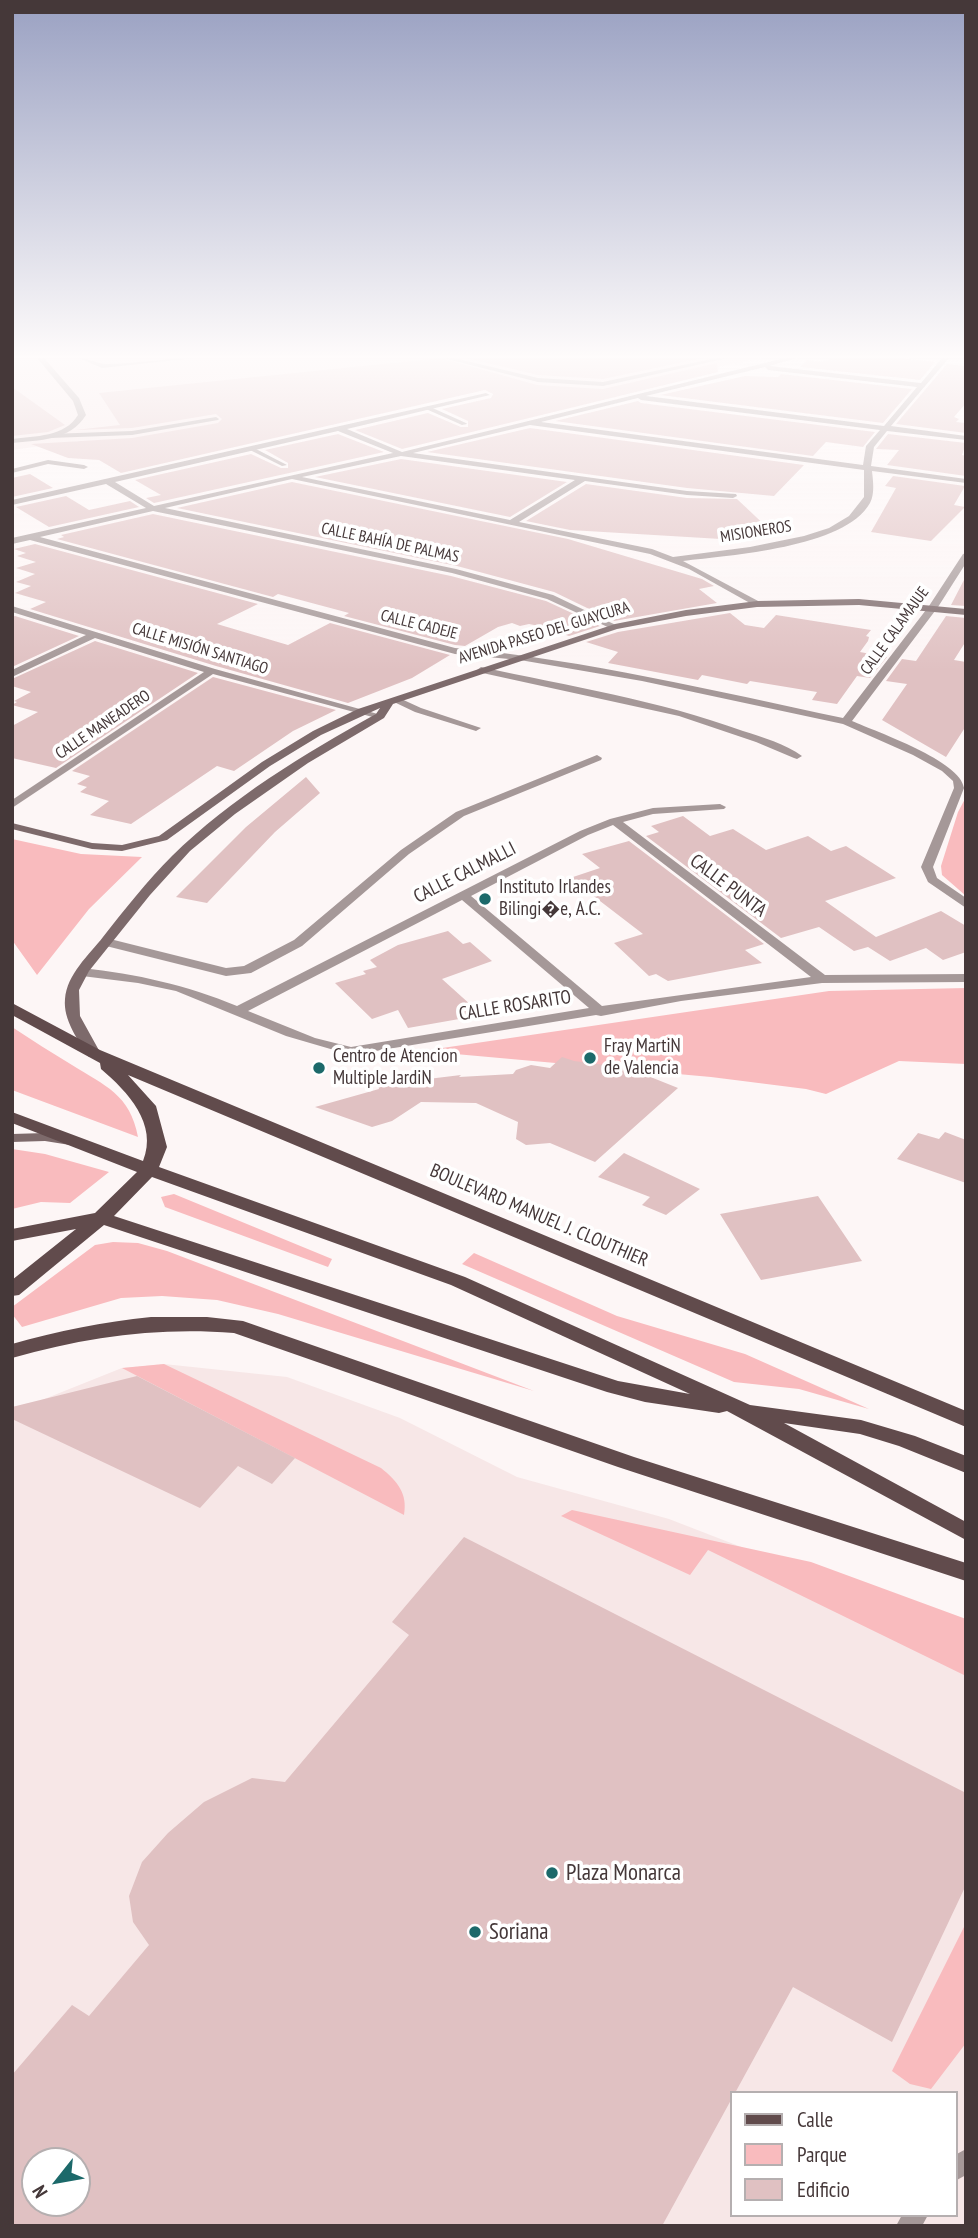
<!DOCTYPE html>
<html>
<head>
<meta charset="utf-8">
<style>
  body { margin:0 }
  #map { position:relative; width:978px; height:2238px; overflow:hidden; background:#fdf6f6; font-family:"PT Sans Narrow",sans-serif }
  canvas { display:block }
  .frame { position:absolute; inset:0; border:14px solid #453839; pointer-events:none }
  .legend { position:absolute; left:730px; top:2091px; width:228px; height:126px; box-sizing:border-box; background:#fff; border:2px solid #b5afb0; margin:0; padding:9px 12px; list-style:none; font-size:21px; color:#453839 }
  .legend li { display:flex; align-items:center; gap:14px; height:35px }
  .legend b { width:35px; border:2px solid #b5afb0 }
  .north { position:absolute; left:21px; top:2147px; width:70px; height:70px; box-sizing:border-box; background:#fff; border:2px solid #b5afb0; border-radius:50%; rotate:239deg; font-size:19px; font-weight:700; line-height:28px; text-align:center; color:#453839 }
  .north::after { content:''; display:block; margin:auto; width:24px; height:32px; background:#1c696a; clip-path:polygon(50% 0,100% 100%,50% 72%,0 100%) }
</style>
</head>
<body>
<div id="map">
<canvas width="978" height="2238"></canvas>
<div class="frame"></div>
<ul class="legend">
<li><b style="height:9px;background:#614b4c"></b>Calle</li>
<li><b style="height:19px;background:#f9bbbe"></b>Parque</li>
<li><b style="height:19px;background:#e0c1c2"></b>Edificio</li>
</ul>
<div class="north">N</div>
</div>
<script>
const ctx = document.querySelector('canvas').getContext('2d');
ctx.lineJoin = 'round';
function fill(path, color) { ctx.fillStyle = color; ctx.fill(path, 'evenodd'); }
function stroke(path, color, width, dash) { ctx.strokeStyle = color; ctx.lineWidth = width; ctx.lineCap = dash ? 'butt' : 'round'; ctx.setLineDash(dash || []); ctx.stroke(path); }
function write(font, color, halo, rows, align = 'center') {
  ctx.font = font + ' "PT Sans Narrow",sans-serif'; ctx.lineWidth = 7; ctx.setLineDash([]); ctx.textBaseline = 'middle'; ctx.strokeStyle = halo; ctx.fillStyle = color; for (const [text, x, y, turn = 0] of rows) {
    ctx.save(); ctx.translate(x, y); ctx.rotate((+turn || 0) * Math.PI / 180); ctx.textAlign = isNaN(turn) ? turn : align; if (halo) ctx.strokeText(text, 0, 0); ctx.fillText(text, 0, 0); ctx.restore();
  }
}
fill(new Path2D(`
  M12 358H762L612 389 552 393 458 375 153 447 78 441 12 450Z
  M164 1364 287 1377 400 1418 517 1477 669 1519 966 1634V2226H12V1412L122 1368ZM731 2093H955V2215H731ZM35 2161H77V2203H35Z`), '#f7e7e7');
fill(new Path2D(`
  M966 797V896L942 875 941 866 958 812Z
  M12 839 81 854 142 857 89 909 37 975 12 940Z
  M966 988V1064L899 1061 826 1094 806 1089 711 1077 422 1051 829 991Z
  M12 1027C32 1040 52 1053 72 1065 105 1086 130 1094 138 1137L12 1090Z
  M12 1149 45 1154 109 1172 70 1203 41 1202 12 1209Z
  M174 1194 332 1259 328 1267 165 1207 161 1197Z
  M113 1242 138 1243 167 1251 534 1391 278 1314 217 1300 162 1296 121 1298 22 1327 12 1314V1307L95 1245Z
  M474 1253 617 1316 745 1354 869 1409 799 1389 734 1382 462 1264Z
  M164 1364 381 1468C397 1481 408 1493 404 1515L122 1368Z
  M572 1510 811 1562 966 1619V1676L708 1550 690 1575 561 1516Z
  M966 1923V2043L931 2089 910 2084 892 2071Z`), '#f9bbbe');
fill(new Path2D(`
  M441 358 537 385 603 389 717 363 718 372 402 449 355 430 428 413 461 427H468V421L442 409 491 398 493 394 485 390 121 473 99 460 68 458 31 444 132 438 218 423 222 419 216 414 132 428 75 430 120 425 99 393Z
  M466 358H703L603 379 538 375Z
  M832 358H901L935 362 920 380 800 367 807 360 820 362Z
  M947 364 966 366V403L954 417 959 419 956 422 966 423V433L896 424Z
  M781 374 912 389 883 423 660 395 745 376 778 377Z
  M12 387 65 425 48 432 12 436Z
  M638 401 641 403 875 432 863 447 826 442 813 456 555 421Z
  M530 428 804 465 774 496 687 488 427 452Z
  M338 434 384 452 154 503 146 498 161 495 135 480 251 454 281 468H288V463L265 450Z
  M888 434 966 443 962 455 966 456V476L887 465 899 450 876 449Z
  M401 459 567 482 510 517 315 477Z
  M30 474 53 488 12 497V478Z
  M893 476 965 486 954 505 965 507 931 541 871 532 896 488 885 486Z
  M292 482 568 539 702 579 714 586 699 589 717 603 614 621 554 592 457 566 177 508Z
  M586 484 687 498 737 499 771 531 721 539 570 530 526 521Z
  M66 496 89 510 130 501 139 507 49 527 16 507Z
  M153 514 451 576 546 601 600 626 569 636 539 626 529 624 520 626 512 623 498 627 465 646 455 645 344 616 349 613 278 594 273 597 57 539 64 537 61 535Z
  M35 544 258 604 217 624 288 645 330 623 450 655 412 678 348 703 216 666 30 609 46 602 15 593 31 586 16 582 35 574 16 568 36 562 17 556 26 553 14 549Z
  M966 576V606L951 605Z
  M730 613 745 625 764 628 776 615 871 630 866 636 869 637 868 641 860 652 887 657 870 678 857 676 837 704 812 700 817 692 750 681 747 684 702 675 698 680 608 663 618 652 586 642 618 632Z
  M15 616 79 636 12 667V617Z
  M946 616 966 618V641L954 660 966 662V726L946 757 882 720 907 684 886 681 902 659 916 661Z
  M95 641 198 673 56 768 12 758V726L38 712 12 705 17 702 14 701 31 692 12 686V679Z
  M213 677 336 710 293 731 234 771 217 766 131 824 90 815 109 801 80 792 87 787 77 784 90 776 72 771Z
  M306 777 320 793 275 832 207 903 176 897 246 827Z
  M683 816 710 836 733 829 766 850 808 836 831 851 846 846 896 878 825 901 876 937 941 911 966 926V952L943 960 926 948 890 961 868 947 854 951 819 927 781 938 646 836 659 832 651 826Z
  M629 841 764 944 745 950 762 963 668 981 656 974 649 976 614 943 643 934 570 878 600 868 582 854Z
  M448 931 463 944 470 942 492 961 442 979 482 1015 408 1028 398 1010 372 1019 335 983 366 974 363 971 377 967 370 960 398 945Z
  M562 1057 574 1061 628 1068 678 1088 595 1162 550 1143 526 1145 516 1139 518 1122 476 1103 421 1102 392 1121 372 1127 315 1107 379 1089 378 1085 461 1075 459 1077 513 1074 516 1070 531 1065 550 1068Z
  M945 1132 966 1140V1183L897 1159 918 1133 939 1139Z
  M624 1153 700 1189 666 1215 642 1205 650 1197 598 1177Z
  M818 1196 862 1261 761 1280 720 1214Z
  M137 1376 295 1458 272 1484 238 1466 200 1508 12 1419V1407Z
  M464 1537 966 1793V1885L892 2042 793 1987 735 2093H731V2100L662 2226H12V2075L72 2005 89 2016 149 1945 133 1922 129 1896 142 1862 168 1833 204 1802 252 1778 285 1782 409 1635 392 1622ZM35 2161H77V2203H35Z`), '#e0c1c2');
fill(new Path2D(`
  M79 358C89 358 97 364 106 364 135 364 165 358 195 358L102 368Z
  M443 358H454L538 378 603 382 716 358H728L603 386 538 382Z
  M428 406 466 423 467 424 462 425 426 409 425 408Z
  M216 417 219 419 218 420 132 435 50 438 47 436 50 434 132 431Z
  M250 448H254L287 465 282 466 250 450Z
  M481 667C569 686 658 700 743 731 762 737 786 744 802 756L797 759 794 758 756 742 679 716 478 672 477 670Z
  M397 697 421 708 481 728 476 731 415 712 394 702V698Z
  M966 2149V2175L955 2181V2155Z
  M902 2215H928L922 2226H896Z`), '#a59898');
fill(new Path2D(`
  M37 358H44L79 398 86 415C70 441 39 440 12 443V439C35 436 65 437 78 415L73 401Z
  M785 358H797L769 366 921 383 942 358H949L891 426 966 436V440L887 431 874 447 871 466 966 479V483L872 471C873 481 875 493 870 503 845 548 730 555 683 561L760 602 762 604 757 607 689 569 650 554 292 479 165 508 456 569 553 595 620 627 612 629 547 599 452 573 153 511 40 537 455 648C587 660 715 691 843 718L929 606 963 554 966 553V563L938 607 852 721C877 732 961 761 964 788L933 867 937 878 966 898V908L928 882 921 867 954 788 953 781 942 771 913 755 843 724 642 681 520 660 455 654 30 540 12 544V538L146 508 106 484 12 505V500L486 393 490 395 347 429 402 452ZM765 367 768 370 917 387 884 426 646 396ZM638 398 641 400 880 430 866 446 863 465 541 422ZM530 425 864 470V497L849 516 829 528 804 536 750 547 673 557 652 549 519 522 585 481 687 495 733 498 737 496 736 494 687 491 413 453ZM338 431 393 453 154 506 115 482ZM401 456 575 480 510 520 302 477Z
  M48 460 84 465 88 467 84 469 48 464 12 473V469Z
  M12 606 215 669 385 716 380 719 213 674 12 808V800L204 672 95 638 12 677V670L86 635 12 612Z
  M597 755 602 758 601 760 464 816 409 854 302 946 251 973 226 976 102 945 100 942 106 938 226 968 244 966 294 940 401 850 456 812Z
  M720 804 726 807 724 809 653 814 623 822 825 975 966 974V982L822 983 681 1001 601 1016 596 1015 351 1055 286 1036 176 991 138 983 82 976 76 972 82 968C137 974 186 985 237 1006L580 831 610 819 653 808ZM613 825 811 977 602 1006 471 896 588 835ZM462 900 589 1008 351 1047 315 1038 248 1011Z`), '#a59898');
fill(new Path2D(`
  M859 599 966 609V615L859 605 757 607 686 616 617 629 393 704 384 718 308 763 235 814 190 851 150 895 89 971 79 990 80 1016 101 1054 99 1057H89C78 1040 63 1020 65 999 67 974 89 955 103 937 125 909 147 881 172 856 231 798 304 754 376 714L380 708 321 735 270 766 167 840 122 851 92 849 12 829V823L92 843 122 845 159 836 262 762 313 731 358 709 615 624 686 610 757 601Z
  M45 1133 75 1138 77 1141 70 1145 45 1141 12 1142V1134Z`), '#7d6a6b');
fill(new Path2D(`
  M12 1003 100 1050 966 1411V1427L128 1075 156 1106 167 1147 159 1167 465 1277 750 1405 861 1420 915 1436 966 1456V1473L899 1446 860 1434 784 1423 966 1522V1540L727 1411 719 1413 645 1402 607 1392 104 1225 19 1295 12 1296V1280L76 1229 12 1241V1229L95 1213 137 1172 12 1123V1112L143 1161C158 1124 128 1092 101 1069L100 1063 12 1015ZM152 1177 451 1285 690 1394 618 1381 114 1216Z
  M151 1317H207L243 1321 634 1457 966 1563V1581L618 1467 234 1333C157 1327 86 1337 12 1358V1344C58 1331 103 1322 151 1317Z`), '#614b4c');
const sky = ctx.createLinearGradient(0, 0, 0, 671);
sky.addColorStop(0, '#9aa1c2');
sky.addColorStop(0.53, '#fefbfb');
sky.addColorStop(1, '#fefbfb00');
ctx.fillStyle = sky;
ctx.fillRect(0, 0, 978, 671);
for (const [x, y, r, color] of [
  [485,899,7,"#1c696a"],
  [590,1058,7,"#1c696a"],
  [319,1068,7,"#1c696a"],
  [552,1873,7,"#1c696a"],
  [475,1932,7,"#1c696a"]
]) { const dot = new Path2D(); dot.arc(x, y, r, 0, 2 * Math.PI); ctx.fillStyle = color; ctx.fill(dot); stroke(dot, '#fff', 2.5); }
write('16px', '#453839', '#fff', [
  ["MISIONEROS",756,532,-9],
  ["CALLE BAHÍA DE PALMAS",390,543,12],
  ["CALLE CADEJE",419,625,14],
  ["CALLE CALAMAJUE",895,631,-54],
  ["AVENIDA PASEO DEL GUAYCURA",544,633,-17],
  ["CALLE MISIÓN SANTIAGO",200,649,17],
  ["CALLE MANEADERO",103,725,-34]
]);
write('19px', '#453839', '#fff', [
  ["CALLE CALMALLI",465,873,-27],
  ["CALLE PUNTA",728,886,37],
  ["CALLE ROSARITO",515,1006,-9],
  ["BOULEVARD MANUEL J. CLOUTHIER",539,1216,23]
]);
write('19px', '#453839', '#fff', [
  ["Instituto Irlandes",499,888],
  ["Bilingi�e, A.C.",499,910],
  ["Fray MartiN",604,1047],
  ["de Valencia",604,1069],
  ["Centro de Atencion",333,1057],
  ["Multiple JardiN",333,1079]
], 'left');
write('23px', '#453839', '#fff', [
  ["Plaza Monarca",566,1873],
  ["Soriana",489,1932]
], 'left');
</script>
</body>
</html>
